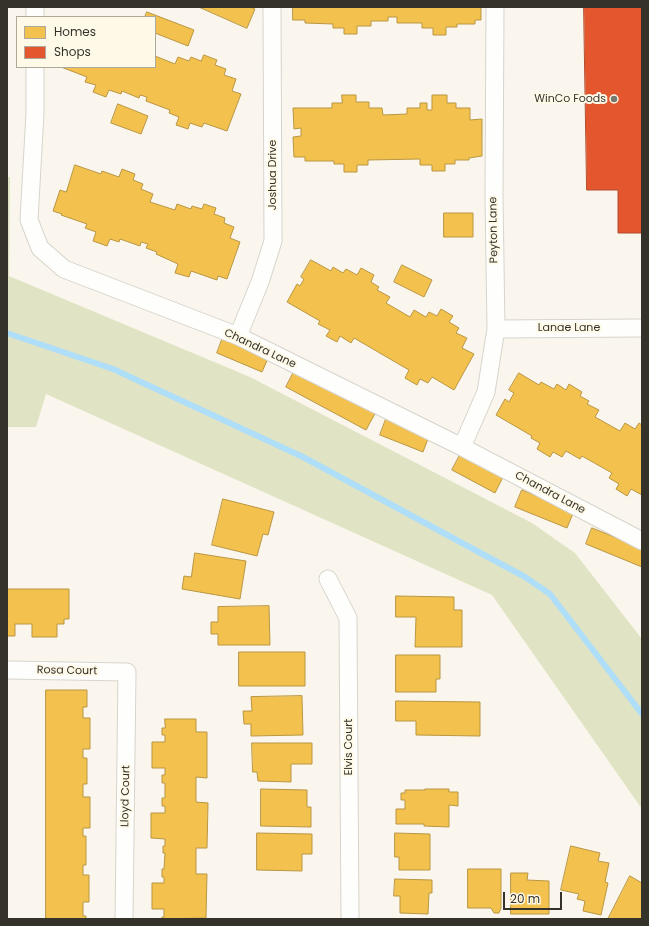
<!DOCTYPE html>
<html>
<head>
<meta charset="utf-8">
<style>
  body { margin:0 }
  #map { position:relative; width:649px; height:926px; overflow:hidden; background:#faf6ed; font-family:Poppins,sans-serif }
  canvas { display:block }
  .frame { position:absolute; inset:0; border:8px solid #35322a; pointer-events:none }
  .legend { position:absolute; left:16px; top:16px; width:140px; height:52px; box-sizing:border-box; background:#fff9e8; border:1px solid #aea99c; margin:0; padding:5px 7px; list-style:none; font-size:12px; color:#35322a }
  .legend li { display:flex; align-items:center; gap:8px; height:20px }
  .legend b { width:20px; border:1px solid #aea99c }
  .scale { position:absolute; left:503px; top:892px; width:59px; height:18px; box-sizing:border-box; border:2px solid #35322a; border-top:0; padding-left:5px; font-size:12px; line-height:14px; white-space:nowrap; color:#35322a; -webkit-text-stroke:3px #fff9e8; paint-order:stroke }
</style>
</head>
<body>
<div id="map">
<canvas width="649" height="926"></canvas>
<div class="frame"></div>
<ul class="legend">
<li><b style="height:11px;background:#f2c14e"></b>Homes</li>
<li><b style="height:11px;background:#e4572e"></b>Shops</li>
</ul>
<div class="scale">20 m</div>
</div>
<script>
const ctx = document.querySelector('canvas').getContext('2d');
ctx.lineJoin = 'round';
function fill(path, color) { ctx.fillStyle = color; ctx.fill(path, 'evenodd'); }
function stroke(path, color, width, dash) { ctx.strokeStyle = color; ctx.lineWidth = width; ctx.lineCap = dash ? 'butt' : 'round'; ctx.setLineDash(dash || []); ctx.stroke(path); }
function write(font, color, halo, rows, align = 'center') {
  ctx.font = font + ' Poppins,sans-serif'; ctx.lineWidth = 4; ctx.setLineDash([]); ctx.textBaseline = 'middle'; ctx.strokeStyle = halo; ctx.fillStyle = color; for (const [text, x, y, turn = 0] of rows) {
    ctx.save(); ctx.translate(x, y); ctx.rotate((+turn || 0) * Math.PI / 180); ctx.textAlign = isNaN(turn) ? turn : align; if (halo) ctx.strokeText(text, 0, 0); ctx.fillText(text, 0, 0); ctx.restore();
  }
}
fill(new Path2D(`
  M7 177H10L9 276 250 377 532 523 575 553 642 639V809L492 595 46 394 36 427H7Z`), '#e1e4c4');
const homes = new Path2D(`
  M199 7H250L255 9 247 28Z
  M293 7H481V20H475V24H457V27H446V35H433V28H422V23H397V17H388V21H371V26H357V34H344V28H333V24L305 23V20H293Z
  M147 12 194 30 188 46 155 33V17H145Z
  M204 55 217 60 215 65 226 69 224 75 236 79 232 91 241 94 227 131 204 123 202 127 190 123 188 129 176 125 179 117 169 113 170 110 146 101 147 97 140 95 139 98 122 91 121 94 109 90 106 97 93 92 96 85 85 82 87 77 61 67H155V56L175 64 178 57 189 61 191 57 201 61Z
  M342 95H356V102H369V108H382L383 115 407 114V108H420V103H427V110H432V95H447V103H456V108H470V120L482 119V156L469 158V160H455V164H445V171H432V165H420V159L368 160V165H357V172H344V164H334V161H305V157H294L293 137 301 136V128L294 129 293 108H332V103H342Z
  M118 104 148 116 141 134 111 123Z
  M75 165 101 174 102 171 119 177 122 169 135 174 133 180 143 184 141 189 153 194 150 202 175 210 177 204 191 209 192 206 202 209 204 204 216 208 214 214 225 218 224 223 234 227 230 238 240 242 227 279 218 276 217 280 191 271 189 277 175 273 178 264 156 254 157 252 146 248 148 244 141 242 140 246 120 239 119 242 110 239 107 246 93 241 96 232 85 228 87 224 61 215 62 214 53 211 60 190 66 192Z
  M444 213H473V237H444Z
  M311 260 331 271 333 267 343 273 346 269 357 275 361 268 374 275 371 282 379 287 377 290 390 297 386 303 410 317 414 310 426 317 429 312 437 316 441 309 453 316 449 322 459 328 456 333 467 338 462 348 474 354 454 390 432 377 428 383 420 379 417 385 405 378 409 370 354 338 351 343 340 336 337 342 326 336 330 330 318 324 320 321 287 302 297 284 300 286 304 279 301 277Z
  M402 265 432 280 424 297 394 282Z
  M223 337 269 356 262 372 217 353Z
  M297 366 377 410 366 430 286 387Z
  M519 373 539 385 541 382 554 389 557 384 566 390 569 384 582 392 580 396 589 401 587 404 599 410 595 417 620 431 625 423 635 429 639 423 642 425V495L631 489 627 496 616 489 619 484 609 478 612 473 582 456 580 459 566 451 562 457 553 452 550 457 537 449 540 443 531 438 532 436 496 415 505 399 509 402 514 393 509 390Z
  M386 419 429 436 423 452 380 435Z
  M460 455 503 477 495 493 452 470Z
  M522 490 574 511 567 528 515 507Z
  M223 499 274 512 268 535 263 534 257 556 212 545Z
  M592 528 642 548V567L586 544Z
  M195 553 246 561 240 599 182 589 184 576 191 577Z
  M7 589H69V619H64V624H57V637H32V624H15V636H7Z
  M396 596 454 597V610H462V647H415L416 617H396Z
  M269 606 270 645H218V634H211V622H218V607Z
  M239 652H305V686H239Z
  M396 655H440V679H436V692H396Z
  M46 690H87V707H83V718H90V749H83V758H87V784H83V797H90V828H83V836H86V865H83V875H89V902H83V916H86V919H46Z
  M302 696 303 735 251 736V724H244L243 711H252L251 697Z
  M396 701 480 702V736L416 735V721H396Z
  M165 719H196V732H207V778L196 777V802L208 803 207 848H196V874H207L206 918 162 919V917H164V909H152V883H164V877H162V869H164L165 853H163V846H165V839L151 838V813H165V806H162V798H165V783H162V775H165V768H152V742H165V735H162V728H165Z
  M252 743H312V764H291V782L258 781 257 772H253Z
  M261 789 307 790V807H311V827L261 826Z
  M425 789H449V792H458V806L449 805V827L424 826V824H396V809H405V800H401V793H405V790H425Z
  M257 833 312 834V854H302V871L257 870Z
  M395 833 430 834V870H399V857H395Z
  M571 846 600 853 598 861 609 863 605 882 608 883 601 915 583 911 585 901 577 899 579 894 561 890Z
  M468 869H501V908L499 913H494L491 908H468Z
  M511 873H528L527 880 549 881V914H511Z
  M630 876 642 883V919H608Z
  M395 879 432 880V893H429L428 914 400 913V896H394Z`);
fill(homes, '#f2c14e');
stroke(homes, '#b99643', 1);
const shops = new Path2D(`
  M584 7H642V233H618V190H587Z`);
fill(shops, '#e4572e');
stroke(shops, '#b04c2d', 1);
stroke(new Path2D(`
  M7 333 113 369 303 457 525 577 550 594 642 714`), '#aedef8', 6);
const street = new Path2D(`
  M35 7V17
  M35 67V113L29 220 40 248 64 269 238 336 462 447 642 541
  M496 329 642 328
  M238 336 260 282 273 241 272 7
  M462 447 486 392 496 329 494 196 495 7
  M328 579 348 618 350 919
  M7 670 127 672 124 919`);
stroke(street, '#d7d4cc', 19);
stroke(street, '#fefefc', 17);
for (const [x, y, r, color] of [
  [614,99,4,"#7a776e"]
]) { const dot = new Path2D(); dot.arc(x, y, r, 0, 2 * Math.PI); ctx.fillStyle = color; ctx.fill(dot); stroke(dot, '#fff9e8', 1.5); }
write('11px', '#35322a', '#fff9e8', [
  ["WinCo Foods",606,99]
], 'right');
write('11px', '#35322a', '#fff9e8', [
  ["Joshua Drive",273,175,-90],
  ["Peyton Lane",494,230,-91],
  ["Lanae Lane",569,328],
  ["Chandra Lane",260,349,25],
  ["Chandra Lane",550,493,28],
  ["Rosa Court",67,671,1],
  ["Elvis Court",349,747,-90],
  ["Lloyd Court",126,796,-89]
]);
</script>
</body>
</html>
